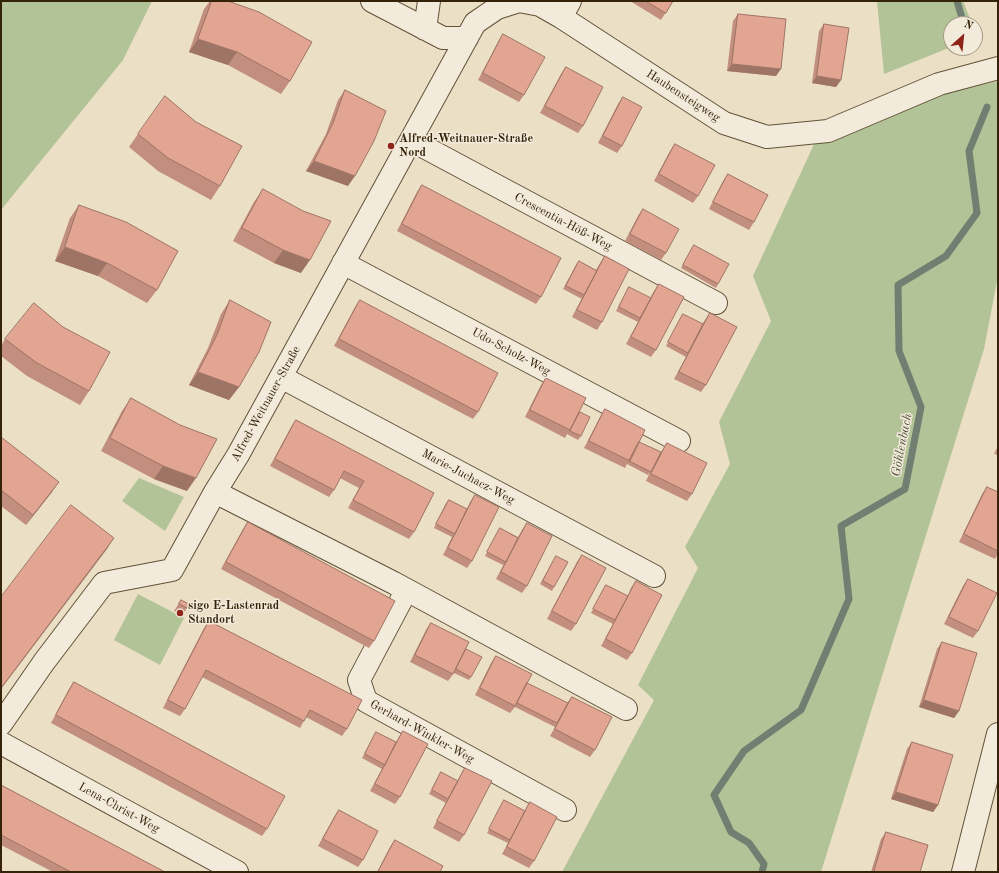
<!DOCTYPE html>
<html>
<head>
<meta charset="utf-8">
<style>
  body { margin:0 }
  #map { position:relative; width:999px; height:873px; overflow:hidden; background:#ebdfc6; font-family:"Old Standard TT",serif }
  canvas { display:block }
  .frame { position:absolute; inset:0; border:2px solid #342309; pointer-events:none }
  .north { position:absolute; left:943px; top:16px; width:40px; height:40px; box-sizing:border-box; background:#f2eada; border:1px solid #a69a86; border-radius:50%; rotate:27deg; font-size:11px; font-weight:700; line-height:16px; text-align:center; color:#342309 }
  .north::after { content:''; display:block; margin:auto; width:14px; height:18px; background:#8f2418; clip-path:polygon(50% 0,100% 100%,50% 72%,0 100%) }
</style>
</head>
<body>
<div id="map">
<canvas width="999" height="873"></canvas>
<div class="frame"></div>
<div class="north">N</div>
</div>
<script>
const ctx = document.querySelector('canvas').getContext('2d');
ctx.lineJoin = 'round';
function fill(path, color) { ctx.fillStyle = color; ctx.fill(path, 'evenodd'); }
function stroke(path, color, width, dash) { ctx.strokeStyle = color; ctx.lineWidth = width; ctx.lineCap = dash ? 'butt' : 'round'; ctx.setLineDash(dash || []); ctx.stroke(path); }
function write(font, color, halo, rows, align = 'center') {
  ctx.font = font + ' "Old Standard TT",serif'; ctx.lineWidth = 3; ctx.setLineDash([]); ctx.textBaseline = 'middle'; ctx.strokeStyle = halo; ctx.fillStyle = color; for (const [text, x, y, turn = 0] of rows) {
    ctx.save(); ctx.translate(x, y); ctx.rotate((+turn || 0) * Math.PI / 180); ctx.textAlign = isNaN(turn) ? turn : align; if (halo) ctx.strokeText(text, 0, 0); ctx.fillText(text, 0, 0); ctx.restore();
  }
}
fill(new Path2D(`
  M1 1H152L123 60 1 210Z
  M877 1H963L972 24H951V47L884 74Z
  M998 81V276L984 349 821 872H562L654 700 638 685 698 568 685 547 730 464 719 422 771 321 753 276 816 140 922 98Z
  M139 478 184 497 165 531 122 501Z
  M138 594 184 618 160 665 114 640Z`), '#b3c398');
stroke(new Path2D(`
  M957 1 962 18
  M762 872 764 864 749 843 731 832 714 795 744 751 801 710 849 599 841 526 905 489 921 407 899 351 898 285 946 256 977 213 969 151 987 107`), '#707f71', 7);
const minor = new Path2D(`
  M372 1 443 38H467
  M561 17 570 1
  M425 29 429 1
  M411 140 716 303
  M343 263 679 441
  M281 377 654 576
  M215 492 394 583 626 709
  M406 591 359 680 366 701 565 810
  M1 724 44 662 104 583 172 570 215 492 238 455 475 23 497 8 519 1 540 5 561 17 724 123 767 137 828 131 939 84 998 68
  M1 743 237 872
  M963 872 998 734`);
stroke(minor, '#625238', 24);
stroke(minor, '#f2eada', 22);
fill(new Path2D(`
  M210 1H228L290 81 281 94 228 65 189 52 204 9Z
  M630 1H673L661 20Z
  M738 14 776 76 727 71 733 21Z
  M824 24 841 80 836 87 812 83 819 31Z
  M503 34 524 95 519 102 478 80 498 42Z
  M566 67 583 126 578 133 540 113 561 74Z
  M345 90 348 186 306 171 326 134 338 100Z
  M623 97 622 146 617 153 598 143 618 104Z
  M138 134 220 186 211 200 158 171 129 147Z
  M675 144 698 196 693 203 654 181 670 151Z
  M728 174 754 222 749 230 709 209 723 181Z
  M422 185 541 297 536 304 397 231 417 192Z
  M263 189 301 273 274 263 233 241 254 202Z
  M79 205 157 290 147 303 98 276 55 261 70 218Z
  M643 209 666 253 661 260 625 241 638 216Z
  M694 245 718 284 716 288 681 268Z
  M605 256 602 322 597 330 572 317 582 298V299L563 289 576 265 579 261 596 270 600 263Z
  M659 284 656 350 651 357 626 344 638 322 616 311 629 287 650 298 654 291Z
  M230 300 239 387 229 400 189 385 208 348 221 314Z
  M360 300 478 412 473 419 334 346 355 307Z
  M710 313 706 385 701 392 674 379 686 357 666 346 681 317 683 314 702 324Z
  M63 327 89 391 80 405 27 376 1 356V346L5 339Z
  M546 378 580 412 581 436 578 440 567 434 565 438 525 417 541 385Z
  M131 398 187 491 154 479 101 451 122 411Z
  M605 409 639 442 661 452 667 443 692 494 687 501 646 481 650 472 648 475 627 464 625 468 584 448 600 417Z
  M296 420 434 493 414 532 409 539 348 508 359 488 340 478 334 490 329 497 270 466 291 427Z
  M1 437 52 492 26 525 1 506Z
  M998 446V455L994 454Z
  M987 487 998 492V554L995 559 959 542 982 494Z
  M475 495 472 561 467 568 443 555 452 537 434 528 446 503 449 500 467 509 470 502Z
  M248 522 374 641 369 648 221 569 243 529Z
  M527 523V586L522 593 496 579 504 564 503 565 485 556 500 528 518 537 522 530Z
  M582 555 576 624 571 631 547 619 577 562Z
  M556 556 554 587 552 591 540 584Z
  M968 579 978 631 973 638 944 624 963 586Z
  M636 581 632 653 627 660 601 646 613 624 591 613 606 585 628 596 631 588Z
  M181 600 187 608 182 615 174 611Z
  M209 621 347 729 342 736 306 717 300 728 202 677 185 709 180 716 163 708 204 628Z
  M431 623 466 649 471 677 469 680 454 673 448 681 410 662 426 630Z
  M942 642 959 711 954 718 919 707 937 649Z
  M496 656 527 683 567 703 572 697 595 750 590 757 550 736 555 727 515 707 510 713 475 695 491 663Z
  M74 682 267 829 262 836 51 723 69 689Z
  M403 731 400 797 395 804 370 791 382 769 362 758 376 732 396 742Z
  M912 742 938 805 933 812 891 799 907 749Z
  M465 768 464 835 459 842 433 828 446 803 429 794 441 772 457 781Z
  M1 785 165 872H53L1 845Z
  M504 800 525 811 530 802 534 861 529 868 502 854 508 843 487 833 502 804Z
  M339 810 363 860 358 867 318 846 334 817Z
  M886 832 920 872H871L881 839Z
  M395 840 440 872H377L390 847Z`), '#c28e7d');
fill(new Path2D(`
  M198 39 237 52 228 65 189 52Z
  M732 64 781 69 776 76 727 71Z
  M817 76 841 80 836 87 812 83Z
  M314 161 355 176 348 186 306 171Z
  M65 247 107 263 98 276 55 261Z
  M283 250 310 260 301 273 274 263Z
  M198 372 239 387 229 400 189 385Z
  M163 466 196 478 187 491 154 479Z
  M59 482 52 492 26 525 33 515Z
  M114 538 107 549 1 689V688Z
  M924 700 959 711 954 718 919 707Z
  M896 792 938 805 933 812 891 799Z`), '#9e7466');
const building = new Path2D(`
  M212 1H228L259 12 312 42 290 81 237 52 198 39Z
  M646 1H673L666 13Z
  M738 14 786 19 781 69 732 64Z
  M824 24 849 28 841 80 817 76Z
  M503 34 545 57 524 95 483 73Z
  M566 67 603 87 583 126 545 106Z
  M345 90 386 111 374 141 355 176 314 161 333 123Z
  M165 96 196 122 242 146 220 186 168 158 138 134Z
  M623 97 642 107 622 146 603 136Z
  M675 144 715 165 698 196 659 174Z
  M728 174 768 195 754 222 713 202Z
  M422 185 561 258 541 297 402 224Z
  M263 189 303 211 331 221 310 260 283 250 242 228Z
  M79 205 126 222 178 251 157 290 107 263 65 247Z
  M643 209 679 229 666 253 630 234Z
  M694 245 729 264 718 284 683 265Z
  M605 256 629 269 602 322 577 310Z
  M579 261 597 271 584 295 566 286Z
  M659 284 684 297 656 350 631 337Z
  M629 287 651 298 640 318 619 307Z
  M230 300 271 322 259 352 239 387 198 372 217 335Z
  M360 300 498 373 478 412 339 339Z
  M34 303 63 327 110 352 89 391 37 363 5 339Z
  M710 313 737 327 706 385 679 372Z
  M683 314 703 324 688 353 668 342Z
  M546 378 586 398 570 430 530 410Z
  M131 398 180 425 217 439 196 478 163 466 110 438Z
  M605 409 645 430 630 461 589 441Z
  M580 412 590 417 581 436 570 431Z
  M296 420 434 493 414 532 353 500 364 481 344 471 334 490 275 459Z
  M1 437 59 482 33 515 1 490Z
  M639 442 661 452 651 472 629 461Z
  M667 443 707 463 692 494 651 474Z
  M987 487 998 492V551L964 534Z
  M475 495 499 507 472 561 448 548Z
  M449 500 467 509 455 534 436 524Z
  M71 505 114 538 1 688V597Z
  M248 522 395 601 374 641 226 562Z
  M527 523 552 536 527 586 501 572Z
  M500 528 518 538 506 562 487 552Z
  M582 555 606 568 576 624 552 611Z
  M556 556 568 562 554 587 543 581Z
  M968 579 997 593 978 631 949 617Z
  M636 581 662 595 632 653 606 639Z
  M606 585 628 596 615 620 593 609Z
  M181 600 189 604 187 608 179 604Z
  M209 621 362 700 347 729 310 710 304 721 206 670 185 709 168 700Z
  M431 623 469 642 453 674 415 655Z
  M942 642 977 653 959 711 924 700Z
  M466 649 482 657 471 677 456 669Z
  M496 656 532 674 515 706 480 688Z
  M74 682 285 796 267 829 56 715Z
  M527 683 568 703 557 723 517 703Z
  M572 697 612 717 595 750 555 729Z
  M403 731 428 744 400 797 375 784Z
  M376 732 396 742 385 765 365 754Z
  M912 742 953 755 938 805 896 792Z
  M465 768 492 781 464 835 437 821Z
  M441 772 458 781 448 799 432 790Z
  M1 785 165 872H71L1 835Z
  M504 800 525 811 510 840 489 829Z
  M530 802 557 817 534 861 507 847Z
  M339 810 378 831 363 860 323 839Z
  M886 832 928 845 920 872H874Z
  M395 840 443 866 440 872H378Z`);
fill(building, '#e2a591');
stroke(building, '#9e7466', 1);
for (const [x, y, r, color] of [
  [391,146,4,"#8f2418"],
  [180,613,4,"#8f2418"]
]) { const dot = new Path2D(); dot.arc(x, y, r, 0, 2 * Math.PI); ctx.fillStyle = color; ctx.fill(dot); stroke(dot, '#f2eada', 1.5); }
write('12px', '#342309', '#f2eada', [
  ["Haubensteigweg",683,96,33],
  ["Crescentia-Höß-Weg",563,222,28],
  ["Udo-Scholz-Weg",511,352,28],
  ["Alfred-Weitnauer-Straße",266,404,-61],
  ["Marie-Juchacz-Weg",468,477,28],
  ["Gerhard-Winkler-Weg",422,732,29],
  ["Lena-Christ-Weg",119,808,29]
]);
write('bold 12px', '#342309', '#f2eada', [
  ["Alfred-Weitnauer-Straße",399,139],
  ["Nord",399,153],
  ["sigo E-Lastenrad",188,606],
  ["Standort",188,620]
], 'left');
write('italic 13px', '#52513d', '#f2eada', [
  ["Göhlenbach",902,445,-79]
]);
</script>
</body>
</html>
